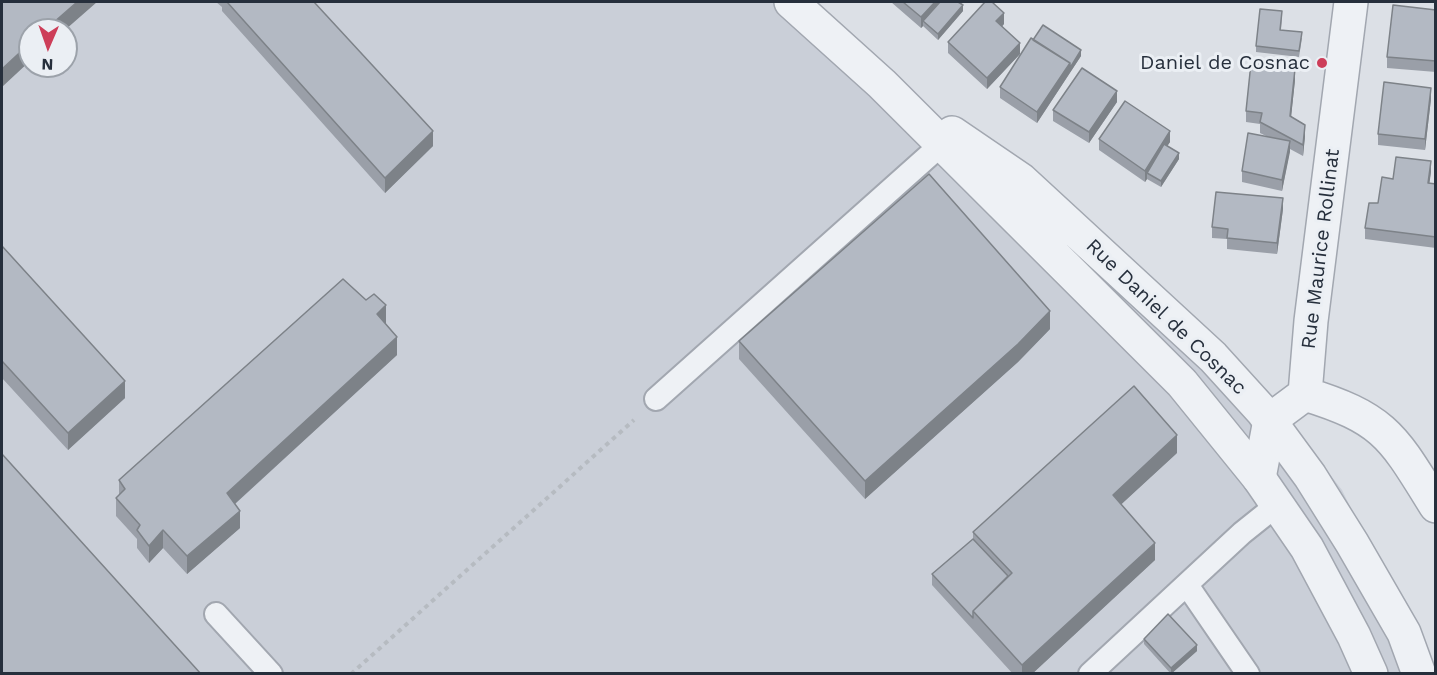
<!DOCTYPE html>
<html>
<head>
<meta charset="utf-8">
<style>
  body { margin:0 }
  #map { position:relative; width:1437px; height:675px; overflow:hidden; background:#dce0e6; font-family:"Work Sans",sans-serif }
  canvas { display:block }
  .frame { position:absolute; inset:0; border:3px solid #262f3c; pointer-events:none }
  .north { position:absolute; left:18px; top:18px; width:60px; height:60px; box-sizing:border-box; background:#ebeff4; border:2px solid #9ca2aa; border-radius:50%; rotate:182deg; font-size:16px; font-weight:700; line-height:24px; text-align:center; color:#262f3c }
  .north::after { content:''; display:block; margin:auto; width:21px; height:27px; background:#cd3e59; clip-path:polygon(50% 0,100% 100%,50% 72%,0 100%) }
</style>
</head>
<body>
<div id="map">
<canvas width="1437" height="675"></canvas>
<div class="frame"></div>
<div class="north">N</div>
</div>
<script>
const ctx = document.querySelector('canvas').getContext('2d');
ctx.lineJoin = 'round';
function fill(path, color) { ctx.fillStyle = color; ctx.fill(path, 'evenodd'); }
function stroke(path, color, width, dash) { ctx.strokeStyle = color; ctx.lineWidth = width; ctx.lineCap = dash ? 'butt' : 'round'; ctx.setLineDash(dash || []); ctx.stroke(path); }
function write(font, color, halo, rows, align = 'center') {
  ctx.font = font + ' "Work Sans",sans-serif'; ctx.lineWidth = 6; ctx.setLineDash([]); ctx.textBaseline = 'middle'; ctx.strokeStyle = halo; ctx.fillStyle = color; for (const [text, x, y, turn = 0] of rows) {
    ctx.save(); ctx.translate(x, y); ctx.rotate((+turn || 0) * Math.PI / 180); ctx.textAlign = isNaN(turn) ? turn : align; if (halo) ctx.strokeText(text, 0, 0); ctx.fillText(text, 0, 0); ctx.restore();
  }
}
fill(new Path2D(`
  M2 2H793L1255 378 1342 490 1432 673H2ZM30 30H66V66H30Z`), '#cacfd8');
const service = new Path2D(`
  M656 399 942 144
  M1187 585 1248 674
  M216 614 271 674
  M1090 674 1242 533 1277 505`);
const minor = new Path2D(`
  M1305 394C1386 419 1393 437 1436 506
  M1259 478 1270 420 1305 394 1311 321 1351 2`);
const tertiary = new Path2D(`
  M791 2 882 84 1182 383 1259 478 1307 548 1354 636 1371 674
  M952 133 1021 180 1213 357 1263 412 1310 476 1352 543 1404 633 1419 674`);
stroke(service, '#a2a7b0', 26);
stroke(minor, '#a2a7b0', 36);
stroke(tertiary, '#a2a7b0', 36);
stroke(new Path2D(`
  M351 674 634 420`), '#b6bbc1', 4, [4.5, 4.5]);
stroke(service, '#eef1f5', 22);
stroke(minor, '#eef1f5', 33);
stroke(tertiary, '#eef1f5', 33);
fill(new Path2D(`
  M216 2H314L433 146 385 193 222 11V7Z
  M891 2H958L963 11 938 40 923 26 921 28Z
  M1436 10V72L1387 68V57Z
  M1282 17 1281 30 1302 38 1299 57 1256 52V46Z
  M1004 24 1002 27 1020 54 987 89 948 53V42Z
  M1033 40 1081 56 1037 123 1000 98V87Z
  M1295 80 1291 117 1305 136 1303 156 1290 149 1282 191 1242 182V171L1268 137 1260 133V124L1246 122V111Z
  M1431 99 1425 150 1378 145V134Z
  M1117 102 1089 143 1053 121V110Z
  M1099 139 1170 142 1167 146 1179 159 1161 187 1147 179 1145 182 1099 150Z
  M1431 172 1429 183 1436 184V248L1365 239V228L1378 203 1393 179Z
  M1283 209 1277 254 1227 249V239L1212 238V227Z
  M2 246 125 398 68 450 2 378Z
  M385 323 397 355 235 504 240 528 187 574 163 548 149 563 137 548V539L116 516V498L119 495V480Z
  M1050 329 1018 362 865 499 739 359V341Z
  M1177 453 1121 504 1155 560 1032 674H1013L932 585V574L973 539V532Z
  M1144 639 1197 651 1171 674 1144 644Z`), '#9a9fa8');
fill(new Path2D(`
  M77 2H97L65 30H45Z
  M935 2H945L923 21V26L921 28V17Z
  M963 5V11L938 40V34Z
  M1004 13V24L996 32V21Z
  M30 43V61L2 87V69Z
  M1020 43V54L987 89V78Z
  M1081 50V56L1037 123V112L1070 63Z
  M1295 69V80L1290 127V116Z
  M1431 88V99L1425 150V139Z
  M1117 91V102L1089 143V132Z
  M1305 125V136L1303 156V145Z
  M433 131V146L385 193V178Z
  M1170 131V142L1149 174 1147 173V179L1145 182V171Z
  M1290 141V152L1282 191V180Z
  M1179 153V159L1161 187V181Z
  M1431 161V172L1428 194V183Z
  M1283 198V209L1277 254V243Z
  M386 305V323L377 331V314Z
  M1050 311V329L1018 362 865 499V481Z
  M397 337V355L227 511V493Z
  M125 381V398L68 450V433Z
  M1177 435V453L1113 512V495Z
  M240 511V528L187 574V556Z
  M163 530V548L149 563V546Z
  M1155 543V560L1032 674H1022V665Z
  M1197 645V651L1171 674V668Z`), '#7d8288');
const building = new Path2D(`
  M2 2H77L45 30H30V43L2 69Z
  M227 2H314L433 131 385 178Z
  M903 2H935L921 17Z
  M940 2H958L963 5 938 34 923 21Z
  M985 2H992L1004 13 996 21 1020 43 987 78 948 42Z
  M1393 5 1436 10V61L1387 57Z
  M1260 9 1282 11 1280 30 1302 32 1299 51 1256 46Z
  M1043 25 1081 50 1070 68V63L1033 40Z
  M1031 38 1070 63 1037 112 1000 87Z
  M1251 63 1295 69 1290 116 1305 125 1303 145 1260 122 1262 113 1246 111Z
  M1082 68 1117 91 1089 132 1053 110Z
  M1384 82 1431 88 1425 139 1378 134Z
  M1125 101 1170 131 1145 171 1099 139Z
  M1248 133 1290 141 1282 180 1242 171Z
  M1164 144 1179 153 1161 181 1147 173Z
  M1396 157 1431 161 1428 183 1436 184V237L1365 228 1369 203H1378L1382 177 1393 179Z
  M929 174 1050 311 1018 344 865 481 739 341Z
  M1216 192 1283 198 1277 243 1227 238 1228 229 1212 227Z
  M2 246 125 381 68 433 2 361Z
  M343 279 366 300 374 294 386 305 377 314 397 337 227 493 240 511 187 556 163 530 149 546 137 530 140 525 116 498 125 489 119 480Z
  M1134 386 1177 435 1113 495 1155 543 1022 665 973 611 1012 573 973 532Z
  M2 454 201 674H2Z
  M973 539 1008 576 973 611V618L932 574Z
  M1168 614 1197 645 1171 668 1144 639Z`);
fill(building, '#b3b9c3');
stroke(building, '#7d8288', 1.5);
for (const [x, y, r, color] of [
  [1322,63,6,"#cd3e59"]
]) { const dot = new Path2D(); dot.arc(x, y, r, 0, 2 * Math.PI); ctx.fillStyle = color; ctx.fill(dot); stroke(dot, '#ebeff4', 2); }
write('20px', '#262f3c', '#ebeff4', [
  ["Daniel de Cosnac",1310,63]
], 'right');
write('20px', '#262f3c', '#ebeff4', [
  ["Rue Maurice Rollinat",1321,249,-83],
  ["Rue Daniel de Cosnac",1166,317,44]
]);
</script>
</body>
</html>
